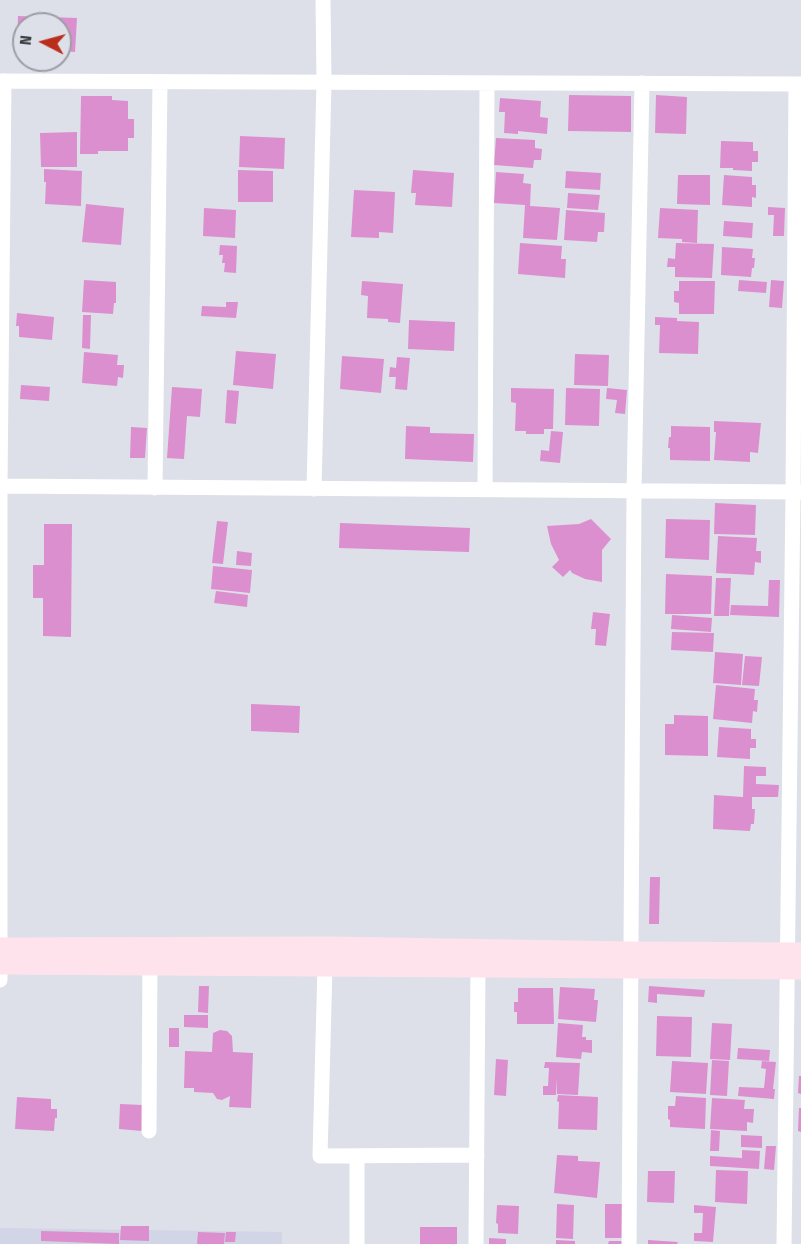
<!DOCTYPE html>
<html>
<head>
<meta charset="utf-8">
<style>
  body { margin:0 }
  #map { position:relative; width:801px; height:1244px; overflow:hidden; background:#dee0e9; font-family:"Fira Sans Condensed",sans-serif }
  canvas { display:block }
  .north { position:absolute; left:12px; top:12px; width:60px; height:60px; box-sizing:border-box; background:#dee0e9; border:2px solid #9d9ea5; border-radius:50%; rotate:276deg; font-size:16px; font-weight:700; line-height:24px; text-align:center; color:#3b3c40 }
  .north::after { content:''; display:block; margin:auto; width:21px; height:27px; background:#ba2e1c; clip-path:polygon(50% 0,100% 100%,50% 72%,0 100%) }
</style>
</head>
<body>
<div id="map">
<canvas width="801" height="1244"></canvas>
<div class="north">N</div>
</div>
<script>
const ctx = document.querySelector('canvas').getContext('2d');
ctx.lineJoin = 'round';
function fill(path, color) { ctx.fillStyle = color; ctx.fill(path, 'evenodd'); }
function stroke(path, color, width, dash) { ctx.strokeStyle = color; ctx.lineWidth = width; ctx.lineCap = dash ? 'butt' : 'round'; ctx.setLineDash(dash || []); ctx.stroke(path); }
fill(new Path2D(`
  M0 1228 282 1232V1244H0Z`), '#d1d5e5');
fill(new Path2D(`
  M18 16 77 18 75 52 60 51V24H24V50H17Z
  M569 95 631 96V132L568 131Z
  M656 95 687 97 686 134 655 133Z
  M81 96H112V100L128 101V119H134V138H128V151H98V154H80Z
  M500 98 541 101 540 117 548 118 547 134 518 131V134L504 133 505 112H499Z
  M77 132V167H41L40 133Z
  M240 136 285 138 284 169 239 167Z
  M496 138 535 140V148L542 149 541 160H534L533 168 494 165Z
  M721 141 753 142V151H758V162H752V171L733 170V168H720Z
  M44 169 82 171 81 206 45 204 46 182H44Z
  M238 170 273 171V202H238Z
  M413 170 454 173 452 207 415 205 416 193H411Z
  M566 171 601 173 600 190 565 188Z
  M496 172 524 174 523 183 531 184 530 206 560 208 557 240 523 238 525 205 494 203Z
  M678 175H710V205L677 204Z
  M724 175 752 177V185H756V198L752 197V207L722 205Z
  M354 190 395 192 393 233 379 232V238L351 237Z
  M568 193 600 195 598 210 567 208Z
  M86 204 124 208 121 245 82 242Z
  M768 207 785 208 784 236H773L774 215H768Z
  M204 208 236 210 235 238 203 236Z
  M660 208 698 210 697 243 682 242V239L658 238Z
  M566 210 605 213 604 232H598L597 242 564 240Z
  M724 221 753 223 752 238 723 236Z
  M520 243 562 246 561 259H566L565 278 518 274Z
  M676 243 714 244 712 278 675 277V267H667L668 258 675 259Z
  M220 245 237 246 236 273 224 272 225 263H222L223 255H219Z
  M722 247 753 249 752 258H755L754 268H752L751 277 721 275Z
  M84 280 116 282V303H114L113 314 82 312Z
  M739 280 767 282 766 293 738 291Z
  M771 280 784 281 782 308 769 307Z
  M362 281 403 284 400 323 388 322V319L367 318 368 296 361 295Z
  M679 281H715L714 314H679V303L674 302V291H679Z
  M226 302H238L236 318 201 316 202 306 226 307Z
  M17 313 54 317 52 340 19 337V326H16Z
  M83 315H91L90 349 82 348Z
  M655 317 677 318V321L699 322 698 354 659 353 660 325H655Z
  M409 320 455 322 454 351 408 349Z
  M236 351 276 354 273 389 233 385Z
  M84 352 118 355 117 365H124L123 378 118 377 117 386 82 383Z
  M575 354 609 355 608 386 574 385Z
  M342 356 384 359 381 393 340 389Z
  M397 357 410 358 407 390 395 389 396 377H389L390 367 396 368Z
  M21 385 50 387 49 401 20 399Z
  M172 387 202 389 200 417 187 416 184 459 167 458Z
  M511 388 554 389 553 429H544V434H526V431H515L516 403 511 402Z
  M566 388 600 389 599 426 565 425Z
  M607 388 627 390 625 414 615 413 617 400 606 399Z
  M227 390 239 391 236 424 225 423Z
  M714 421 761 423 758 453 750 452V462L714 460 716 432H714Z
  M406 426 430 427V433L474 434 473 462 405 459Z
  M671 426 710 427V461L670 460V448H668L669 437H671Z
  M131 427 147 428 145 458H130Z
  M551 431 563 432 560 463 540 461 541 450 549 451Z
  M715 503 756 505 755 535 714 534Z
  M591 519 611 539 602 550V582L585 579 572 573 570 570 563 577 552 567 559 560 551 544 547 526 579 524Z
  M666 519 710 520 709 560 665 558Z
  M217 521 228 522 223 564 212 563Z
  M340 523 470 528 469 552 339 548Z
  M44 524H72L71 637 43 636V598H33V565H44Z
  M718 536 757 538 756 551H761V563L755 562 754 575 716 573Z
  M237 551 252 553 251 566 236 565Z
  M213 566 252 570 250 593 211 589Z
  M666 574 712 576 711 614H665Z
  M716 578H731L729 616H714Z
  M769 580H780L779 617 730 615 731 605 768 606Z
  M216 591 248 595 247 607 214 603Z
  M593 612 610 614 606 646 595 645 596 629H591Z
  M672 615 712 618 711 632 671 629Z
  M672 632 714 633 713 652 671 650Z
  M715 652 743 654 741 685 713 683Z
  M745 656 762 657 759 686 742 685Z
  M716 685 755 689 754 700H758L757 712 753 711 752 723 713 719Z
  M251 704 300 706 299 733 251 731Z
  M674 715 708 716V756L665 755V724H674Z
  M719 727 751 729V739H756V748H750V759L717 757Z
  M744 766 766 767V776H756V784L779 785 778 797H752V809H755L754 824H751L750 831 713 829 714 795 743 797Z
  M650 877H660L659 924H649Z
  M199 986H209L208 1013 198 1012Z
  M649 986 705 990 704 997 657 994V1003L648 1002Z
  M560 987 595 989 594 1000H598L596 1022 558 1019Z
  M518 988H553L554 1024H517V1012H514V1002H518Z
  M184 1015H208V1028L184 1027Z
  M657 1016 692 1017 691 1057 656 1056Z
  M558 1023 583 1025 582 1037H586V1040H592V1053L582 1052 581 1059 556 1057Z
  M712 1023 732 1024 730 1060 710 1059Z
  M169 1028H179V1047H169Z
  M220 1030 227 1031 232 1036 233 1052 253 1053 251 1108 229 1107 230 1096 222 1100 217 1099 213 1093 194 1092V1088H184L185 1051 212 1052 213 1033Z
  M738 1048 770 1050 769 1061 737 1059Z
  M496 1059 508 1060 506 1096 494 1095Z
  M712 1060 729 1061 727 1096 710 1095Z
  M672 1061 708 1063 706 1094 670 1092Z
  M762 1061 776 1062 773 1089H775L774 1099 738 1096 739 1087 764 1088 766 1069 761 1068Z
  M545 1062 580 1063 578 1095 557 1094V1078L556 1095H543V1086H548L549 1068H544Z
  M799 1076H801V1094L798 1093Z
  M558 1095 598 1097 597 1130 558 1129 559 1102 557 1101Z
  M676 1096 706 1098 705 1129 670 1127V1120L668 1119V1106H675Z
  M17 1097 51 1099V1109H57V1118H55L54 1131 15 1129Z
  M712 1098 745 1100 744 1109H754L753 1123 747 1122V1131L710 1129Z
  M120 1104 143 1105 142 1131 119 1129Z
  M799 1108H801V1132L798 1131Z
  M711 1130 720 1131 719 1151H710Z
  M741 1135 762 1136V1148L741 1147Z
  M766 1146H776L774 1170 764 1169Z
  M742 1150 760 1151 759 1169 710 1166V1156L742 1158Z
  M557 1155 578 1156V1161L600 1162 597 1198 554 1193Z
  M716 1170 748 1171 747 1204 715 1202Z
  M648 1171H675L674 1203 647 1202Z
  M557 1204 574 1205 573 1239 556 1238Z
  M605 1204H622V1238H605Z
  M497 1205 519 1206 518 1234 498 1233V1224L496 1223Z
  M694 1205 716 1207 713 1242 694 1241V1233H702L703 1213H694Z
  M121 1226H149V1241L120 1240Z
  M420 1227H457V1244H420Z
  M41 1231 119 1233V1244L41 1241Z
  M198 1232 225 1233 224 1244H197Z
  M226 1232H236L235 1242H225Z
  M489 1238 506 1239V1244H489Z
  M556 1240 575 1241V1244H556Z
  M648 1240 678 1242 677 1244H648Z
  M609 1241H624V1244H608Z`), '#db8fcf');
stroke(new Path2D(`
  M0 81 801 84
  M0 486 801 492
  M155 488 160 82
  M314 489 324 82 323 0
  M485 490 487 83
  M325 966 320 1156 477 1155
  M0 980V486L4 81
  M149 1131 150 957
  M357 1244V1156
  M476 1244 478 967
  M629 1244 634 492 642 83
  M784 1244 793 492 796 84`), '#fff', 15);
stroke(new Path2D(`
  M0 948 329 947 631 952 801 953
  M0 964 801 969`), '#fee3ed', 21);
</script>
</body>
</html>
